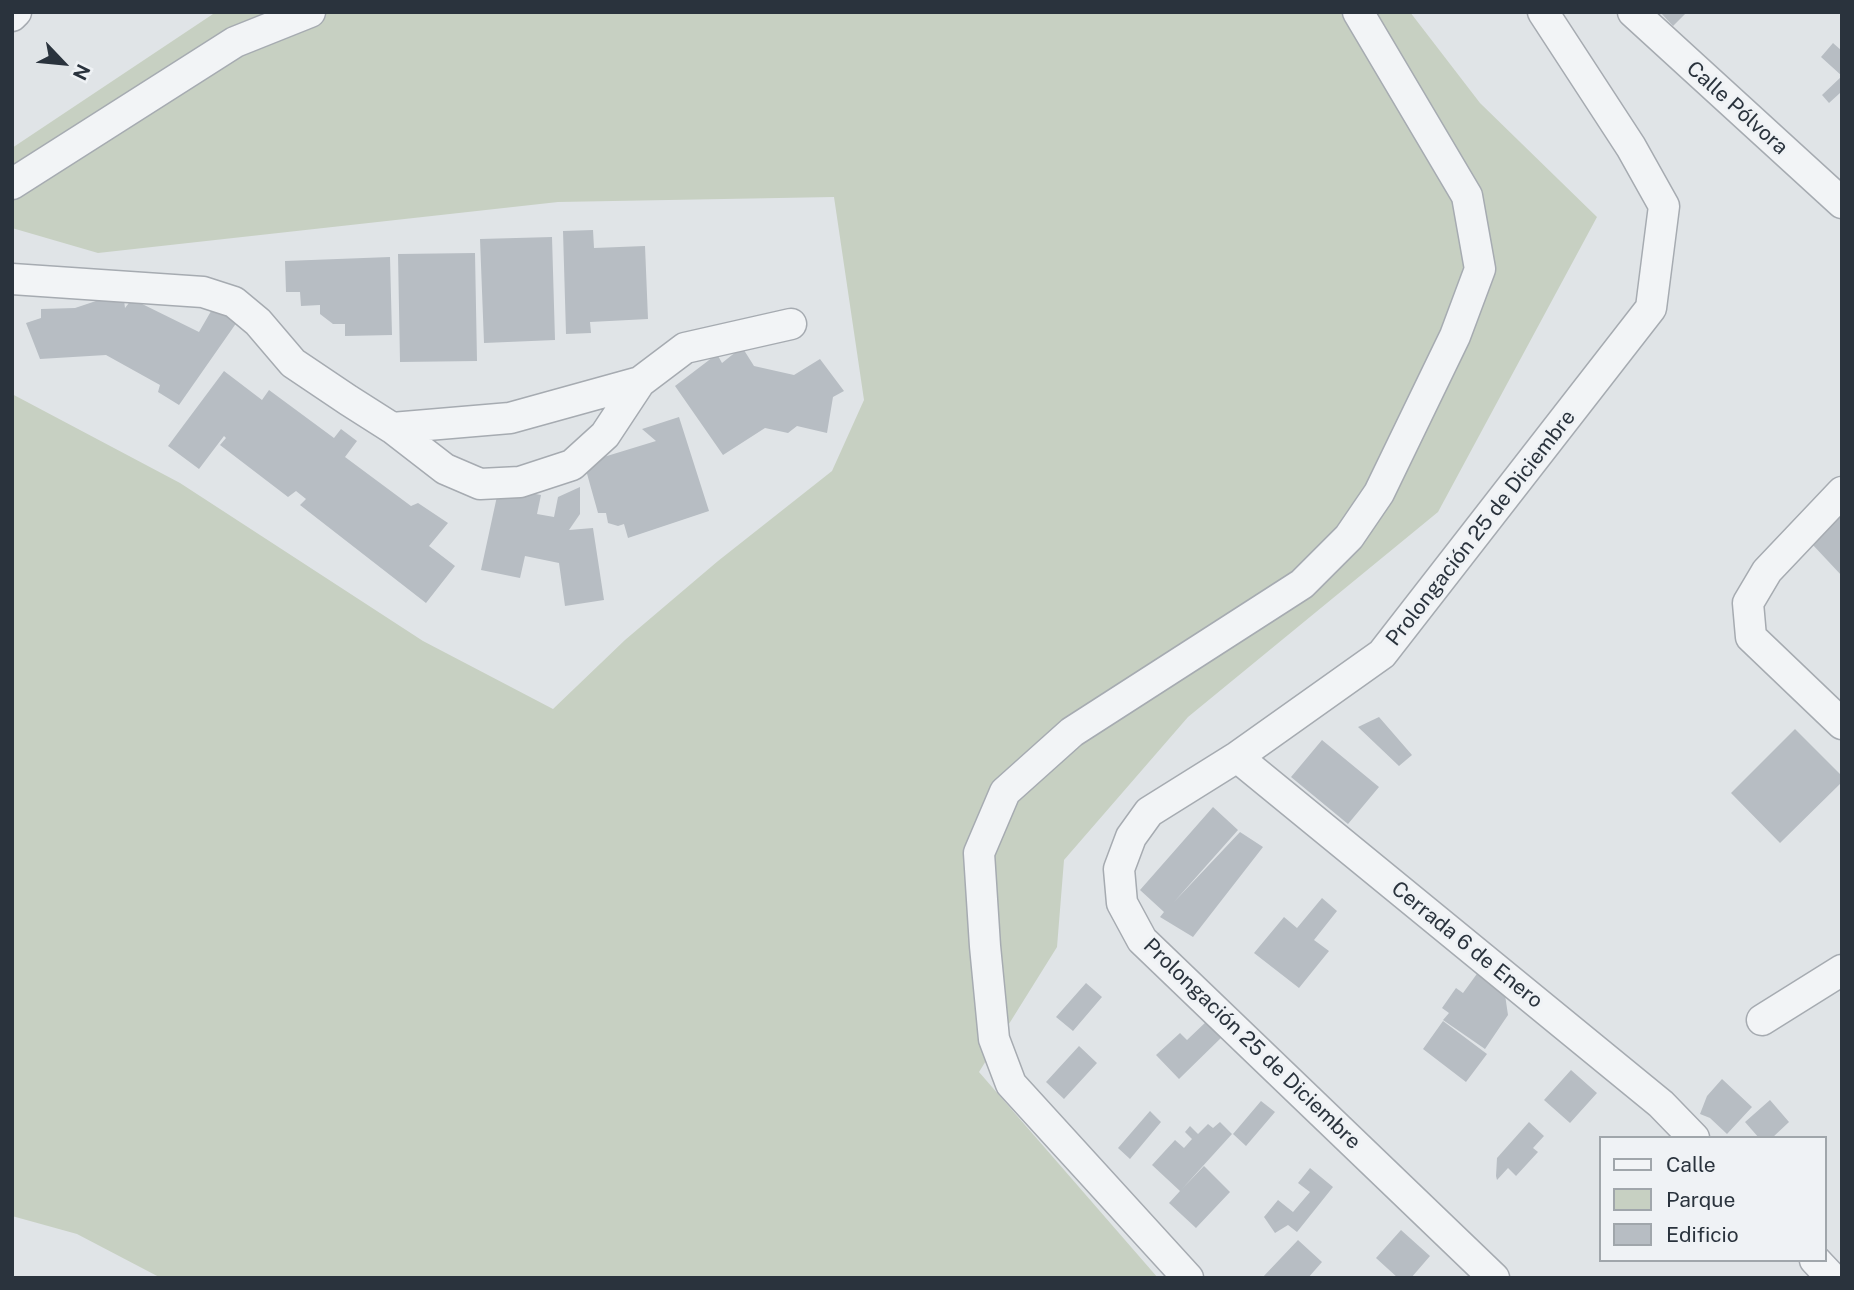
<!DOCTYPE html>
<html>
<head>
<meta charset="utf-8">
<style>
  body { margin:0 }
  #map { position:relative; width:1854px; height:1290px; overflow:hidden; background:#e0e4e7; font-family:"Public Sans",sans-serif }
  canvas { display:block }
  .frame { position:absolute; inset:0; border:14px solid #2a333d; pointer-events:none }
  .legend { position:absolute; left:1599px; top:1136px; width:228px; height:126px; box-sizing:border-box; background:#eff2f5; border:2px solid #a0a6ab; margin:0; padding:9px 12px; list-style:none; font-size:21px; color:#2a333d }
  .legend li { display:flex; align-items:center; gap:14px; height:35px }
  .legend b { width:35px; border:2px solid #a0a6ab }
  .north { position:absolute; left:28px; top:28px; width:70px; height:70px; -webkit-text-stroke:5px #eff2f5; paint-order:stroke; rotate:116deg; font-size:19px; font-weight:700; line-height:28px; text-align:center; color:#2a333d }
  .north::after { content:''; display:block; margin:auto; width:24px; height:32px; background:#2a333d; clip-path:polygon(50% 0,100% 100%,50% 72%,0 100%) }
</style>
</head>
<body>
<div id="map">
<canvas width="1854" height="1290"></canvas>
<div class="frame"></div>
<ul class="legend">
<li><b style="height:9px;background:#f2f4f6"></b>Calle</li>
<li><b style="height:19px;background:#c7d0c2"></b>Parque</li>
<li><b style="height:19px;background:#b7bdc3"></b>Edificio</li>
</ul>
<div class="north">N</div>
</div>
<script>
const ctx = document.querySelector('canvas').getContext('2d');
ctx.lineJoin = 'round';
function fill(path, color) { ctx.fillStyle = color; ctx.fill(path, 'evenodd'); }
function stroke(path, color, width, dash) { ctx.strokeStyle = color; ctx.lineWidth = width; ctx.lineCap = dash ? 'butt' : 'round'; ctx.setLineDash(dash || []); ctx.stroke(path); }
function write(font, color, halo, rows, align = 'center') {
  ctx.font = font + ' "Public Sans",sans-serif'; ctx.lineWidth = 6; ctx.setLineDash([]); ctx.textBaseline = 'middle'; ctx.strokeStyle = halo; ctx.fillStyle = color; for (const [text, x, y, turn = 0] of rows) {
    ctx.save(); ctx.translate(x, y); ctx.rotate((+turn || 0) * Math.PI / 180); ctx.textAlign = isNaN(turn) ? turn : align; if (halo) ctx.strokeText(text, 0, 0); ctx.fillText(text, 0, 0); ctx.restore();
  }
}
fill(new Path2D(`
  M216 12H1410L1480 103 1597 217 1438 512 1188 717 1064 860 1057 947 979 1072 1158 1278H161L77 1234 12 1216V394L180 483 423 641 553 709 625 640 718 561 832 471 864 400 834 197 558 202 98 253 12 228V148Z`), '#c7d0c2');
fill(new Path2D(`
  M1660 12H1687L1673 26Z
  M1833 43 1842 51V95L1840 93 1829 103 1822 95 1842 76 1821 57Z
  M593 230 594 248 645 246 648 319 590 322 591 333 566 334 563 231Z
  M552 237 555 340 484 343 480 239Z
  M475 253 477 361 400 362 398 254Z
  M390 257 392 335 345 336V324H333L320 314V305L301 306 300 292H286L285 261Z
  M123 292 125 308 132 299 199 332 214 306 237 322 179 405 158 392 160 385 106 355 40 359 26 323 41 318V309L75 308Z
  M742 347 754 366 794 375 820 359 844 391 833 397 827 433 797 426 788 433 765 428 723 455 675 386 717 354 722 363Z
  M224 371 262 400 269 390 334 438 341 429 357 441 345 457 411 506 418 503 448 523 429 546 455 566 426 603 300 505 306 499 296 491 288 497 220 445 226 438 224 436 199 469 168 446Z
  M679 417 709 511 628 538 624 524 618 526 608 523 606 513H598L584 463 656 441 642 429Z
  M499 487 541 495 537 514 554 517 558 497 580 487V514L569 530 593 528 604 600 565 606 559 563 525 556 520 578 481 570Z
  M1842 515V576L1812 544Z
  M1379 717 1412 755 1399 766 1358 727Z
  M1795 729 1842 776V782L1780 843 1731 793Z
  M1322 740 1379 787 1348 824 1291 777Z
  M1213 807 1238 830 1174 902 1240 832 1263 847 1193 937 1160 917 1164 912 1140 890Z
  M1322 898 1337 911 1314 940 1329 951 1299 988 1254 953 1284 917 1297 928Z
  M1479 971 1504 988 1508 1015 1485 1049 1443 1020 1449 1013 1442 1008 1456 988 1463 993Z
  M1086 983 1102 997 1073 1031 1056 1017Z
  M1208 1020 1224 1035 1179 1079 1156 1055 1180 1033 1187 1040Z
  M1443 1021 1487 1054 1466 1082 1423 1049Z
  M1079 1046 1097 1063 1064 1099 1046 1082Z
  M1571 1070 1597 1093 1570 1123 1544 1100Z
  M1722 1079 1752 1107 1727 1134 1710 1118 1700 1114 1707 1096Z
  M1770 1100 1789 1122 1772 1138H1759L1745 1122Z
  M1261 1101 1275 1112 1246 1146 1233 1134Z
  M1150 1111 1161 1122 1130 1159 1118 1148Z
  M1220 1122 1232 1134 1182 1189 1204 1166 1230 1192 1196 1228 1169 1203 1180 1191 1152 1165 1175 1140 1184 1148 1192 1139 1185 1132 1190 1126 1198 1134 1208 1124 1213 1128Z
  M1529 1122 1544 1136 1533 1148 1538 1152 1516 1176 1508 1168 1497 1180 1496 1176 1497 1158Z
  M1310 1168 1333 1187 1297 1232 1288 1225 1275 1233 1264 1217 1278 1200 1293 1212 1310 1192 1298 1183Z
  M1401 1230 1430 1256 1411 1278H1398L1376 1258Z
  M1298 1240 1322 1262 1308 1278H1262Z`), '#b7bdc3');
const street = new Path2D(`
  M1633 12 1842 203
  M12 16 16 12
  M12 184 235 42 310 12
  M12 279 203 292 234 302 258 322 293 363 348 400 392 428 445 469 480 484 520 482 572 465 605 435 640 382 685 348 791 324
  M392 428 510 418 640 382
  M1842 492 1767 571 1748 603 1751 637 1842 724
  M1237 757 1661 1104 1694 1138
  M1762 1020 1842 970
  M1815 1260 1832 1278
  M1188 1278 1011 1084 994 1039 985 946 979 853 1005 792 1072 732 1302 584 1349 537 1379 493 1455 336 1480 269 1467 196 1358 12
  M1494 1278 1142 940 1122 903 1119 869 1131 837 1149 812 1237 757 1382 654 1651 308 1664 206 1631 147 1543 12`);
stroke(street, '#a6abb1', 33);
stroke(street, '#f2f4f6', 30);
write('21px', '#2a333d', '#eff2f5', [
  ["Calle Pólvora",1737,108,42],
  ["Prolongación 25 de Diciembre",1481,528,-52],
  ["Cerrada 6 de Enero",1467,945,39],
  ["Prolongación 25 de Diciembre",1252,1044,44]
]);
</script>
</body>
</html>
